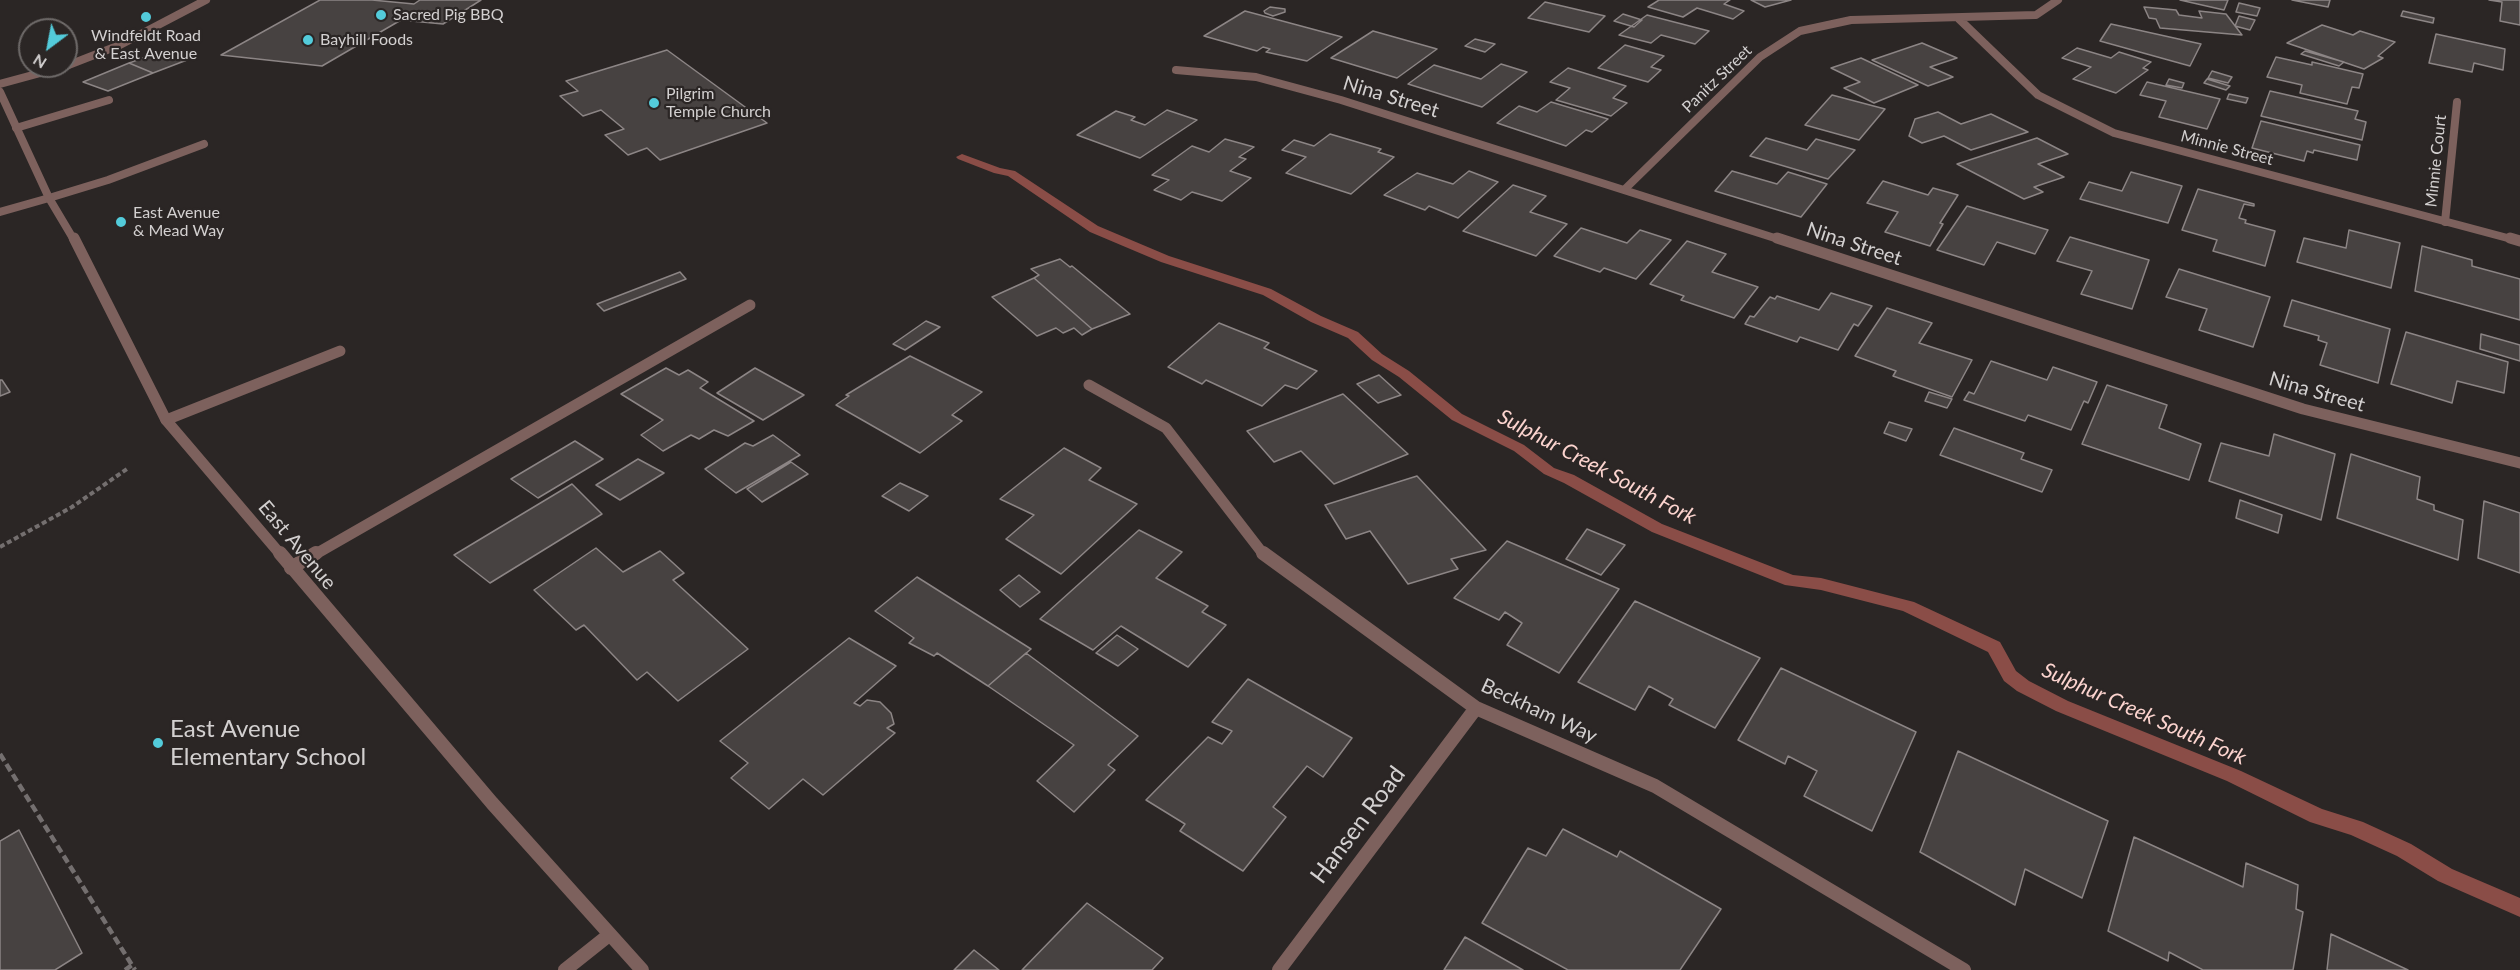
<!DOCTYPE html>
<html>
<head>
<meta charset="utf-8">
<style>
  body { margin:0 }
  #map { position:relative; width:2520px; height:970px; overflow:hidden; background:#2b2625; font-family:Lato,sans-serif }
  canvas { display:block }
  .north { position:absolute; left:18px; top:18px; width:60px; height:60px; box-sizing:border-box; background:#2b2625; border:2px solid #6e6a69; border-radius:50%; rotate:212deg; font-size:16px; font-weight:700; line-height:24px; text-align:center; color:#d3d0d0 }
  .north::after { content:''; display:block; margin:auto; width:21px; height:27px; background:#53cbda; clip-path:polygon(50% 0,100% 100%,50% 72%,0 100%) }
</style>
</head>
<body>
<div id="map">
<canvas width="2520" height="970"></canvas>
<div class="north">N</div>
</div>
<script>
const ctx = document.querySelector('canvas').getContext('2d');
ctx.lineJoin = 'round';
function fill(path, color) { ctx.fillStyle = color; ctx.fill(path, 'evenodd'); }
function stroke(path, color, width, dash) { ctx.strokeStyle = color; ctx.lineWidth = width; ctx.lineCap = dash ? 'butt' : 'round'; ctx.setLineDash(dash || []); ctx.stroke(path); }
function write(font, color, halo, rows, align = 'center') {
  ctx.font = font + ' Lato,sans-serif'; ctx.lineWidth = 4.5; ctx.setLineDash([]); ctx.textBaseline = 'middle'; ctx.strokeStyle = halo; ctx.fillStyle = color; for (const [text, x, y, turn = 0] of rows) {
    ctx.save(); ctx.translate(x, y); ctx.rotate((+turn || 0) * Math.PI / 180); ctx.textAlign = isNaN(turn) ? turn : align; if (halo) ctx.strokeText(text, 0, 0); ctx.fillText(text, 0, 0); ctx.restore();
  }
}
fill(new Path2D(`
  M962 154 1000 168 1015 171 1098 226 1169 256 1271 289 1321 316 1358 332 1382 354 1409 371 1462 414 1524 445 1554 468 1574 475 1662 524 1793 575 1821 578 1914 602 2000 642 2016 671 2029 681 2068 701 2241 771 2322 809 2363 822 2411 844 2452 869 2520 898V917L2438 881 2397 856 2351 835 2310 822 2227 781 2056 711 2017 691 2004 681 1988 652 1903 611 1821 590 1785 585 1652 532 1564 483 1544 474 1514 451 1452 420 1399 377 1372 360 1348 338 1311 322 1263 295 1161 262 1090 232 1008 176 994 173 958 159 956 157Z`), '#8a4d47');
const building = new Path2D(`
  M320 0H372L414 4 420 0H481L443 24 401 20 322 66 221 55Z
  M1659 0H1730L1724 4 1744 11 1733 19 1697 8 1683 17 1648 7Z
  M1751 0H1791L1765 7Z
  M2180 0H2228L2224 10Z
  M2292 0H2330L2328 7Z
  M2489 0H2520V25L2500 21 2502 2Z
  M1545 2 1605 16 1589 32 1528 18Z
  M2239 3 2260 8 2257 16 2236 12Z
  M1270 7 1285 9V12L1273 16 1265 13 1264 11Z
  M2144 7 2176 10 2179 15 2202 18 2199 11 2226 14 2242 35 2160 28 2156 19 2149 18Z
  M1245 11 1342 37 1307 61 1266 52 1270 49 1263 47 1257 51 1204 36Z
  M2403 11 2434 18 2433 23 2401 16Z
  M1623 14 1642 20 1634 27 1614 21Z
  M1647 15 1709 31 1695 44 1661 35 1651 43 1619 35Z
  M2239 16 2255 20 2250 30 2235 26Z
  M2111 24 2201 44 2190 66 2100 41Z
  M2322 25 2353 35 2360 31 2395 42 2378 56 2383 58 2364 69 2287 43Z
  M1373 31 1437 49 1397 78 1331 58Z
  M2436 34 2505 49 2503 70 2474 63 2472 72 2429 63Z
  M1475 39 1495 44 1485 52 1465 46Z
  M1922 43 1957 58 1930 67 1953 77 1928 86 1872 60Z
  M1625 45 1664 56 1651 67 1661 70 1648 82 1598 68Z
  M2077 48 2111 58 2119 52 2151 62 2143 68 2148 70 2116 93 2073 79 2091 67 2062 58Z
  M667 50 767 123 660 160 647 148 628 155 605 135 624 129 601 110 583 116 560 96 578 91 566 81Z
  M162 51 187 60 153 73 129 63Z
  M2305 51 2344 62 2339 66 2301 54Z
  M2276 57 2312 65V62L2363 74 2359 88 2352 87 2347 104 2300 93 2302 85 2267 77Z
  M1861 58 1918 85 1874 103 1844 88 1860 82 1831 68Z
  M129 63 153 73 108 91 83 82Z
  M1501 64 1527 72 1482 107 1408 84 1434 65 1481 79Z
  M1568 68 1626 86 1613 98 1627 103 1611 116 1556 100 1570 88 1550 82Z
  M2212 71 2232 77 2228 83 2208 78Z
  M2169 79 2184 83 2182 88 2166 85Z
  M2207 79 2230 86 2226 90 2204 83Z
  M2147 82 2220 99 2207 129 2159 117 2166 101 2140 95Z
  M2270 91 2358 111 2355 119 2366 122 2362 140 2261 116Z
  M2229 94 2248 98 2246 103 2227 99Z
  M1832 95 1885 109 1859 140 1805 125Z
  M1551 102 1608 119 1592 132 1586 130 1566 146 1497 123 1519 106 1537 112Z
  M1167 110 1197 120 1140 158 1077 135 1116 111 1135 117 1131 120 1145 125Z
  M1938 112 1961 124 1991 114 2028 132 1971 150 1944 136 1922 143 1909 136 1915 119Z
  M2261 121 2360 145 2357 160 2314 150 2313 153 2307 151 2304 161 2252 148Z
  M1330 134 1381 149 1378 152 1394 157 1351 194 1286 173 1306 157 1282 150 1294 140 1314 146Z
  M1766 138 1807 150 1816 139 1855 150 1828 179 1750 156Z
  M2037 138 2068 154 2038 164 2064 177 2034 187 2043 192 2024 199 1957 164Z
  M1225 139 1254 147 1239 157 1246 159 1230 171 1251 178 1222 201 1192 192 1181 200 1154 190 1169 180 1152 175 1192 146 1209 152Z
  M1469 171 1498 182 1458 218 1429 206 1425 210 1384 195 1417 173 1453 184Z
  M1732 171 1777 184 1788 172 1827 184 1801 217 1715 191Z
  M2131 172 2182 186 2168 223 2080 199 2089 182 2122 191Z
  M1883 181 1928 195 1933 188 1958 195 1940 223 1943 224 1930 246 1885 232 1898 212 1867 203Z
  M1513 185 1546 196 1530 212 1567 224 1536 256 1463 231Z
  M2198 189 2254 204V206L2244 204 2239 218 2246 220 2245 223 2275 231 2265 266 2213 251 2217 240 2182 230Z
  M1967 206 2048 230 2035 254 1997 242 1984 265 1937 250Z
  M1581 228 1627 243 1640 230 1671 240 1636 279 1604 268 1600 272 1554 256Z
  M2349 230 2400 243 2391 288 2297 262 2304 238 2346 248Z
  M2070 237 2149 260 2132 309 2081 294 2092 271 2057 261Z
  M1687 241 1726 254 1712 272 1758 287 1734 318 1681 300 1684 296 1650 284Z
  M2422 246 2472 260V266L2520 279V320L2415 291Z
  M1060 259 1070 267 1072 266 1130 314 1092 329 1034 278 1039 275 1031 269Z
  M2179 269 2270 297 2253 347 2199 330 2207 309 2166 297Z
  M680 272 686 279 604 311 597 304Z
  M1034 278 1092 329 1082 335 1074 328 1063 333 1056 328 1037 336 992 297Z
  M1831 293 1872 306 1858 326 1854 324 1838 350 1800 337 1797 342 1745 324 1750 316 1754 317 1770 297 1775 299 1777 296 1819 310Z
  M2292 300 2390 329 2378 383 2320 365 2327 343 2318 340 2319 336 2284 326Z
  M1887 308 1932 323 1919 343 1972 360 1952 397 1893 376 1896 371 1855 356Z
  M926 321 940 327 905 350 893 344Z
  M1219 323 1269 343 1264 348 1317 371 1297 389 1285 385 1262 406 1206 380 1202 384 1168 367Z
  M2406 332 2508 362 2504 393 2457 381 2452 403 2391 384Z
  M2481 334 2520 345V361L2480 349Z
  M910 356 982 392 952 415 962 421 920 453 836 405 849 396 846 395Z
  M1991 361 2047 380 2053 367 2097 382 2088 403 2084 401 2071 430 2028 415 2025 421 1964 400 1969 392 1974 394Z
  M666 368 679 375 688 370 708 382 700 388 754 421 728 436 714 430 699 439 691 435 663 451 641 435 663 420 621 394Z
  M755 368 804 395 763 420 717 393Z
  M1379 375 1401 395 1378 403 1357 384Z
  M0 380H2L10 392 0 396Z
  M2107 385 2167 405 2159 428 2201 444 2189 480 2082 444Z
  M1929 392 1952 399 1947 408 1925 401Z
  M1343 394 1408 454 1334 484 1301 451 1274 462 1247 431Z
  M1889 422 1912 429 1906 441 1884 433Z
  M1954 428 2024 453 2021 459 2052 470 2042 492 1940 455Z
  M2274 434 2335 454 2321 520 2209 481 2221 443 2269 456Z
  M773 435 800 455 736 493 705 469 745 443 753 446Z
  M575 441 603 459 538 498 511 479Z
  M1064 448 1101 468 1089 480 1137 504 1061 574 1006 539 1034 515 1000 499Z
  M2351 454 2420 477 2417 499 2434 505V510L2463 520 2458 560 2337 518Z
  M638 459 664 473 620 500 596 485Z
  M791 462 808 474 762 502 747 489Z
  M1417 476 1486 550 1451 559 1458 569 1408 584 1370 531 1346 539 1325 505Z
  M900 483 928 496 909 511 882 496Z
  M572 484 602 514 490 583 454 555Z
  M2240 500 2282 515 2278 533 2236 518Z
  M2484 501 2520 513V573L2478 558Z
  M1587 529 1625 545 1601 575 1566 559Z
  M1139 530 1182 552 1156 578 1208 606 1202 612 1226 625 1188 667 1121 626 1093 650 1040 619Z
  M1507 541 1619 589 1559 673 1507 645 1522 623 1505 612 1499 620 1454 598Z
  M596 548 623 572 660 551 684 573 673 580 748 649 678 701 647 672 637 680 584 625 576 630 534 590Z
  M1019 575 1040 592 1020 607 1000 590Z
  M917 577 1031 649 988 686 937 653 934 656 909 643 914 638 875 611Z
  M1635 601 1760 658 1715 728 1669 705 1673 699 1649 686 1635 710 1578 682Z
  M1117 635 1138 649 1118 666 1096 653Z
  M849 638 896 666 854 703 860 706 867 700 880 702 891 713 894 724 887 728 895 733 823 795 803 779 769 809 731 778 748 763 720 741Z
  M1026 653 1138 736 1108 765 1115 770 1074 812 1037 781 1074 745 988 686Z
  M1781 668 1916 732 1872 831 1804 796 1817 771 1788 756 1785 764 1738 740Z
  M1248 679 1352 738 1323 777 1307 766 1273 807 1286 817 1243 871 1180 831 1185 824 1146 800 1208 737 1222 744 1232 731 1212 722Z
  M1958 751 2108 821 2082 898 2025 869 2015 905 1920 852Z
  M1563 829 1617 857 1620 851 1721 909 1680 970H1568L1482 923 1528 848 1546 856Z
  M19 830 82 953 55 970H0V841Z
  M2134 837 2243 887 2246 863 2298 885 2296 909 2303 912 2293 970H2203L2169 952 2168 961 2108 931Z
  M1087 903 1163 958 1152 970H1022Z
  M2331 934 2408 970H2327Z
  M1465 937 1523 970H1444Z
  M974 950 999 970H954Z`);
fill(building, '#474241');
stroke(building, '#8c8585', 1.5);
stroke(new Path2D(`
  M0 547 72 507 127 469`), '#746f6f', 4, [5, 3]);
stroke(new Path2D(`
  M0 754 135 970
  M125 970 132 965`), '#746f6f', 4.5, [8, 4]);
stroke(new Path2D(`
  M16 128 109 100
  M49 198 108 180 204 144`), '#7d615d', 8);
stroke(new Path2D(`
  M166 420 340 351
  M314 555 750 305`), '#7d615d', 11);
stroke(new Path2D(`
  M291 568 316 553
  M565 970 609 935`), '#7d615d', 14);
stroke(new Path2D(`
  M1959 19 2038 95 2114 133 2515 240
  M66 66 120 45 206 0
  M1176 70 1256 77 1341 100 1781 240
  M0 84 66 66
  M1625 189 1760 57 1800 31 1851 20 2036 15 2058 0
  M0 212 49 198
  M2445 222 2457 102`), '#7d615d', 8);
stroke(new Path2D(`
  M1777 238 2303 409 2520 463
  M2510 238 2520 241
  M1089 385 1166 428 1264 555`), '#7d615d', 11);
stroke(new Path2D(`
  M1263 553 1476 708 1655 786 1964 970
  M1279 970 1476 708`), '#7d615d', 14);
stroke(new Path2D(`
  M0 92 49 198 74 240`), '#7d615d', 8);
stroke(new Path2D(`
  M74 238 166 420 281 555`), '#7d615d', 11);
stroke(new Path2D(`
  M280 553 492 803 642 970`), '#7d615d', 14);
for (const [x, y, r, color] of [
  [381,15,6,"#53cbda"],
  [146,17,6,"#53cbda"],
  [308,40,6,"#53cbda"],
  [654,103,6,"#53cbda"],
  [121,222,6,"#53cbda"],
  [158,743,6,"#53cbda"]
]) { const dot = new Path2D(); dot.arc(x, y, r, 0, 2 * Math.PI); ctx.fillStyle = color; ctx.fill(dot); stroke(dot, '#2b2625', 2); }
write('16px', '#d3d0d0', '#2b2625', [
  ["Sacred Pig BBQ",393,15],
  ["Windfeldt Road",146,36,"center"],
  ["& East Avenue",146,54,"center"],
  ["Bayhill Foods",320,40],
  ["Pilgrim",666,94],
  ["Temple Church",666,112],
  ["East Avenue",133,213],
  ["& Mead Way",133,231]
], 'left');
write('16px', '#d3d0d0', '#2b2625', [
  ["Panitz Street",1717,79,-44],
  ["Minnie Street",2227,148,15],
  ["Minnie Court",2436,161,-84]
]);
write('20px', '#d3d0d0', '#2b2625', [
  ["Nina Street",1391,97,17],
  ["Nina Street",1854,244,18],
  ["Nina Street",2317,392,16],
  ["East Avenue",297,545,50],
  ["Beckham Way",1539,711,25]
]);
write('italic 21px', '#fcd4cf', '#2b2625', [
  ["Sulphur Creek South Fork",1597,467,28],
  ["Sulphur Creek South Fork",2144,714,24]
]);
write('24px', '#d3d0d0', '#2b2625', [
  ["East Avenue",170,729],
  ["Elementary School",170,757]
], 'left');
write('24px', '#d3d0d0', '#2b2625', [
  ["Hansen Road",1358,825,-53]
]);
</script>
</body>
</html>
